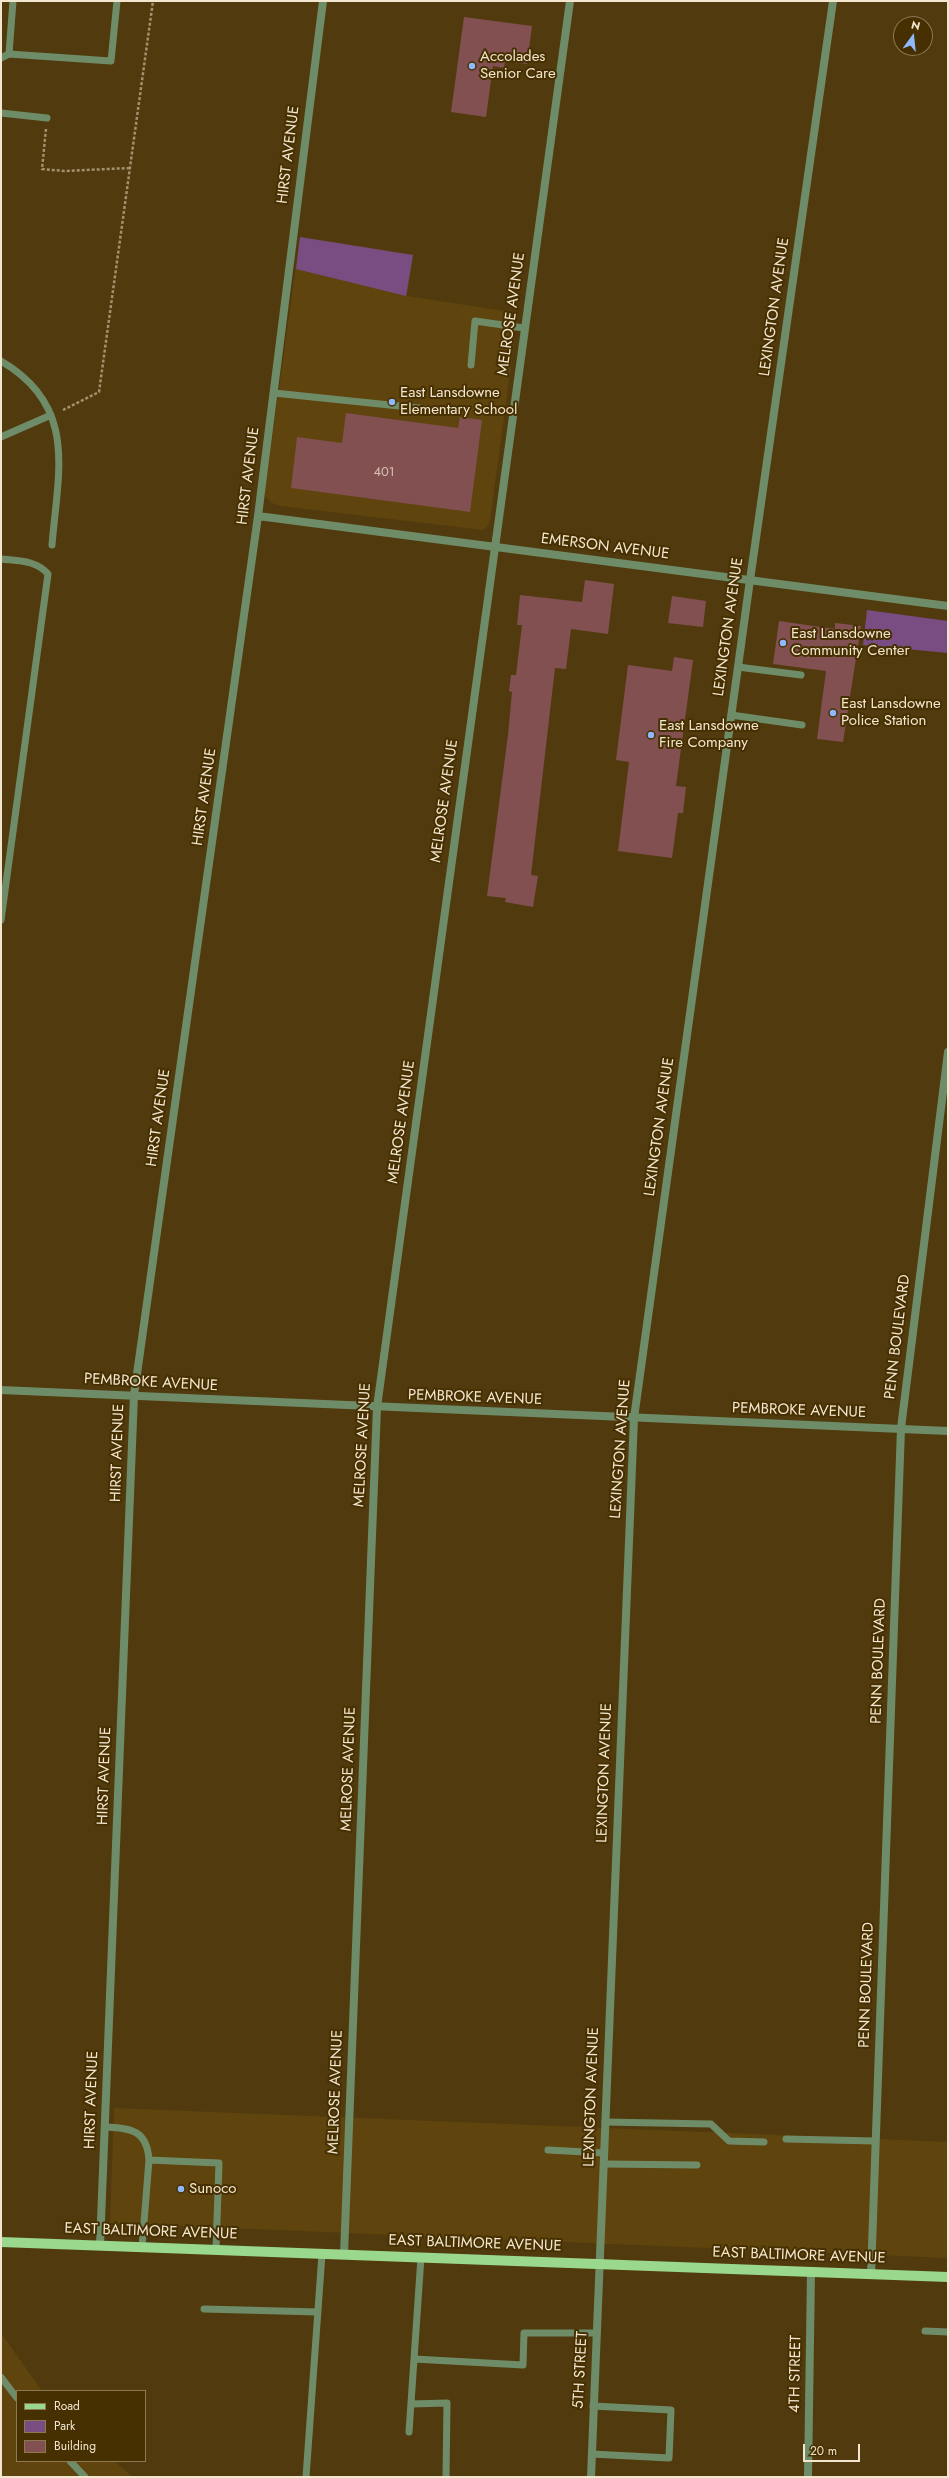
<!DOCTYPE html>
<html>
<head>
<meta charset="utf-8">
<style>
  body { margin:0 }
  #map { position:relative; width:949px; height:2478px; overflow:hidden; background:#513b0e; font-family:Jost,sans-serif }
  canvas { display:block }
  .frame { position:absolute; inset:0; border:2px solid #f3e6cf; pointer-events:none }
  .legend { position:absolute; left:16px; top:2390px; width:130px; height:72px; box-sizing:border-box; background:#463001; border:1px solid #8b7953; margin:0; padding:5px 7px; list-style:none; font-size:12px; color:#f3e6cf }
  .legend li { display:flex; align-items:center; gap:8px; height:20px }
  .legend b { width:20px; border:1px solid #8b7953 }
  .north { position:absolute; left:893px; top:16px; width:40px; height:40px; box-sizing:border-box; background:#463001; border:1px solid #8b7953; border-radius:50%; rotate:15deg; font-size:11px; font-weight:700; line-height:16px; text-align:center; color:#f3e6cf }
  .north::after { content:''; display:block; margin:auto; width:14px; height:18px; background:#8fb8fd; clip-path:polygon(50% 0,100% 100%,50% 72%,0 100%) }
  .scale { position:absolute; left:803px; top:2444px; width:57px; height:18px; box-sizing:border-box; border:2px solid #f3e6cf; border-top:0; padding-left:5px; font-size:12px; line-height:14px; white-space:nowrap; color:#f3e6cf; -webkit-text-stroke:3px #463001; paint-order:stroke }
</style>
</head>
<body>
<div id="map">
<canvas width="949" height="2478"></canvas>
<div class="frame"></div>
<ul class="legend">
<li><b style="height:5px;background:#9ad88e"></b>Road</li>
<li><b style="height:11px;background:#794c82"></b>Park</li>
<li><b style="height:11px;background:#825050"></b>Building</li>
</ul>
<div class="north">N</div>
<div class="scale">20 m</div>
</div>
<script>
const ctx = document.querySelector('canvas').getContext('2d');
ctx.lineJoin = 'round';
function fill(path, color) { ctx.fillStyle = color; ctx.fill(path, 'evenodd'); }
function stroke(path, color, width, dash) { ctx.strokeStyle = color; ctx.lineWidth = width; ctx.lineCap = dash ? 'butt' : 'round'; ctx.setLineDash(dash || []); ctx.stroke(path); }
function write(font, color, halo, rows, align = 'center') {
  ctx.font = font + ' Jost,sans-serif'; ctx.lineWidth = 4; ctx.setLineDash([]); ctx.textBaseline = 'middle'; ctx.strokeStyle = halo; ctx.fillStyle = color; for (const [text, x, y, turn = 0] of rows) {
    ctx.save(); ctx.translate(x, y); ctx.rotate((+turn || 0) * Math.PI / 180); ctx.textAlign = isNaN(turn) ? turn : align; if (halo) ctx.strokeText(text, 0, 0); ctx.fillText(text, 0, 0); ctx.restore();
  }
}
fill(new Path2D(`
  M300 237 413 255 407 296 518 313 490 520 488 526 483 530 281 506 272 503 266 497 265 491Z
  M114 2108 948 2142V2258L110 2223Z
  M1 2333 42 2391H17V2461H114L133 2477H1Z`), '#5f440e');
fill(new Path2D(`
  M300 237 413 255 406 296 296 269Z
  M867 610 948 621V653L863 645Z`), '#794c82');
fill(new Path2D(`
  M464 17 532 26 527 64 505 61 504 68 493 66 486 117 451 112Z
  M346 413 458 428 460 417 482 420 470 512 291 488 297 437 342 443Z
  M585 580 614 584 608 634 571 629 566 669 555 668 531 875 538 876 533 907 505 902 506 898 487 896 508 735 512 692 509 691 511 675H516L522 625H517L520 595 582 602Z
  M672 596 706 601 703 627 668 623Z
  M779 621 835 629V623L861 626 843 742 817 739 826 671 773 664Z
  M674 657 693 660 676 786 686 787 683 813H678L672 858 618 851 629 762 616 760 628 665 672 671Z`), '#825050');
stroke(new Path2D(`
  M46 129 42 169 64 171 130 168
  M63 410 99 392 153 1`), '#a2916f', 2.5, [3, 2]);
stroke(new Path2D(`
  M13 1 9 54 111 61 117 1
  M1 58 9 54
  M1 113 47 118
  M1 361C78 406 58 471 52 545
  M471 365 475 321 524 328
  M274 393 428 409
  M1 437 51 415
  M1 559C18 561 36 560 48 574L1 920
  M738 667 801 675
  M731 715 802 725
  M605 2122 711 2124 729 2141 764 2142
  M105 2127C131 2128 147 2130 149 2160
  M786 2139 875 2141
  M548 2150 604 2153
  M604 2164 697 2165
  M142 2247 149 2160 219 2163 216 2249
  M204 2309 318 2312
  M925 2331 948 2332
  M414 2359 523 2365 524 2333H596
  M1 2377 17 2398
  M411 2404 447 2403 446 2477
  M409 2432 421 2257
  M592 2454 669 2458 671 2410 593 2406
  M70 2461 85 2477
  M306 2477 322 2254`), '#6f8c69', 7);
stroke(new Path2D(`
  M258 516 948 606
  M100 2245 134 1395 258 516 323 1
  M344 2254 377 1407 570 1
  M871 2274 901 1428 948 1052
  M591 2477 634 1418 750 580 833 1
  M808 2477 811 2272`), '#6f8c69', 8);
stroke(new Path2D(`
  M1 1390 948 1431`), '#6f8c69', 8);
stroke(new Path2D(`
  M1 2242 948 2277`), '#9ad88e', 10);
for (const [x, y, r, color] of [
  [472,66,4,"#8fb8fd"],
  [392,402,4,"#8fb8fd"],
  [783,643,4,"#8fb8fd"],
  [833,713,4,"#8fb8fd"],
  [651,735,4,"#8fb8fd"],
  [181,2189,4,"#8fb8fd"]
]) { const dot = new Path2D(); dot.arc(x, y, r, 0, 2 * Math.PI); ctx.fillStyle = color; ctx.fill(dot); stroke(dot, '#463001', 1.5); }
write('13px', '#d7c0af', null, [
  ["401",384,473]
]);
write('15px', '#f3e6cf', '#463001', [
  ["Accolades",480,57],
  ["Senior Care",480,74],
  ["East Lansdowne",400,393],
  ["Elementary School",400,410],
  ["East Lansdowne",791,634],
  ["Community Center",791,651],
  ["East Lansdowne",841,704],
  ["Police Station",841,721],
  ["East Lansdowne",659,726],
  ["Fire Company",659,743],
  ["Sunoco",189,2189]
], 'left');
write('15px', '#f3e6cf', '#463001', [
  ["HIRST AVENUE",289,155,-83],
  ["LEXINGTON AVENUE",775,307,-82],
  ["MELROSE AVENUE",512,314,-82],
  ["HIRST AVENUE",249,476,-83],
  ["EMERSON AVENUE",605,547,7],
  ["LEXINGTON AVENUE",729,627,-82],
  ["HIRST AVENUE",205,797,-82],
  ["MELROSE AVENUE",445,801,-82],
  ["HIRST AVENUE",159,1118,-82],
  ["MELROSE AVENUE",402,1122,-82],
  ["LEXINGTON AVENUE",660,1127,-82],
  ["PENN BOULEVARD",898,1337,-83],
  ["PEMBROKE AVENUE",151,1383,3],
  ["PEMBROKE AVENUE",475,1398,2],
  ["PEMBROKE AVENUE",799,1411,2],
  ["MELROSE AVENUE",363,1445,-87],
  ["LEXINGTON AVENUE",621,1449,-86],
  ["HIRST AVENUE",118,1453,-88],
  ["PENN BOULEVARD",879,1661,-88],
  ["MELROSE AVENUE",349,1769,-88],
  ["LEXINGTON AVENUE",605,1773,-88],
  ["HIRST AVENUE",105,1776,-88],
  ["PENN BOULEVARD",867,1985,-88],
  ["MELROSE AVENUE",336,2092,-88],
  ["LEXINGTON AVENUE",592,2097,-88],
  ["HIRST AVENUE",92,2100,-88],
  ["EAST BALTIMORE AVENUE",151,2232,2],
  ["EAST BALTIMORE AVENUE",475,2244,2],
  ["EAST BALTIMORE AVENUE",799,2256,2],
  ["5TH STREET",581,2370,-87],
  ["4TH STREET",796,2374,-89]
]);
</script>
</body>
</html>
